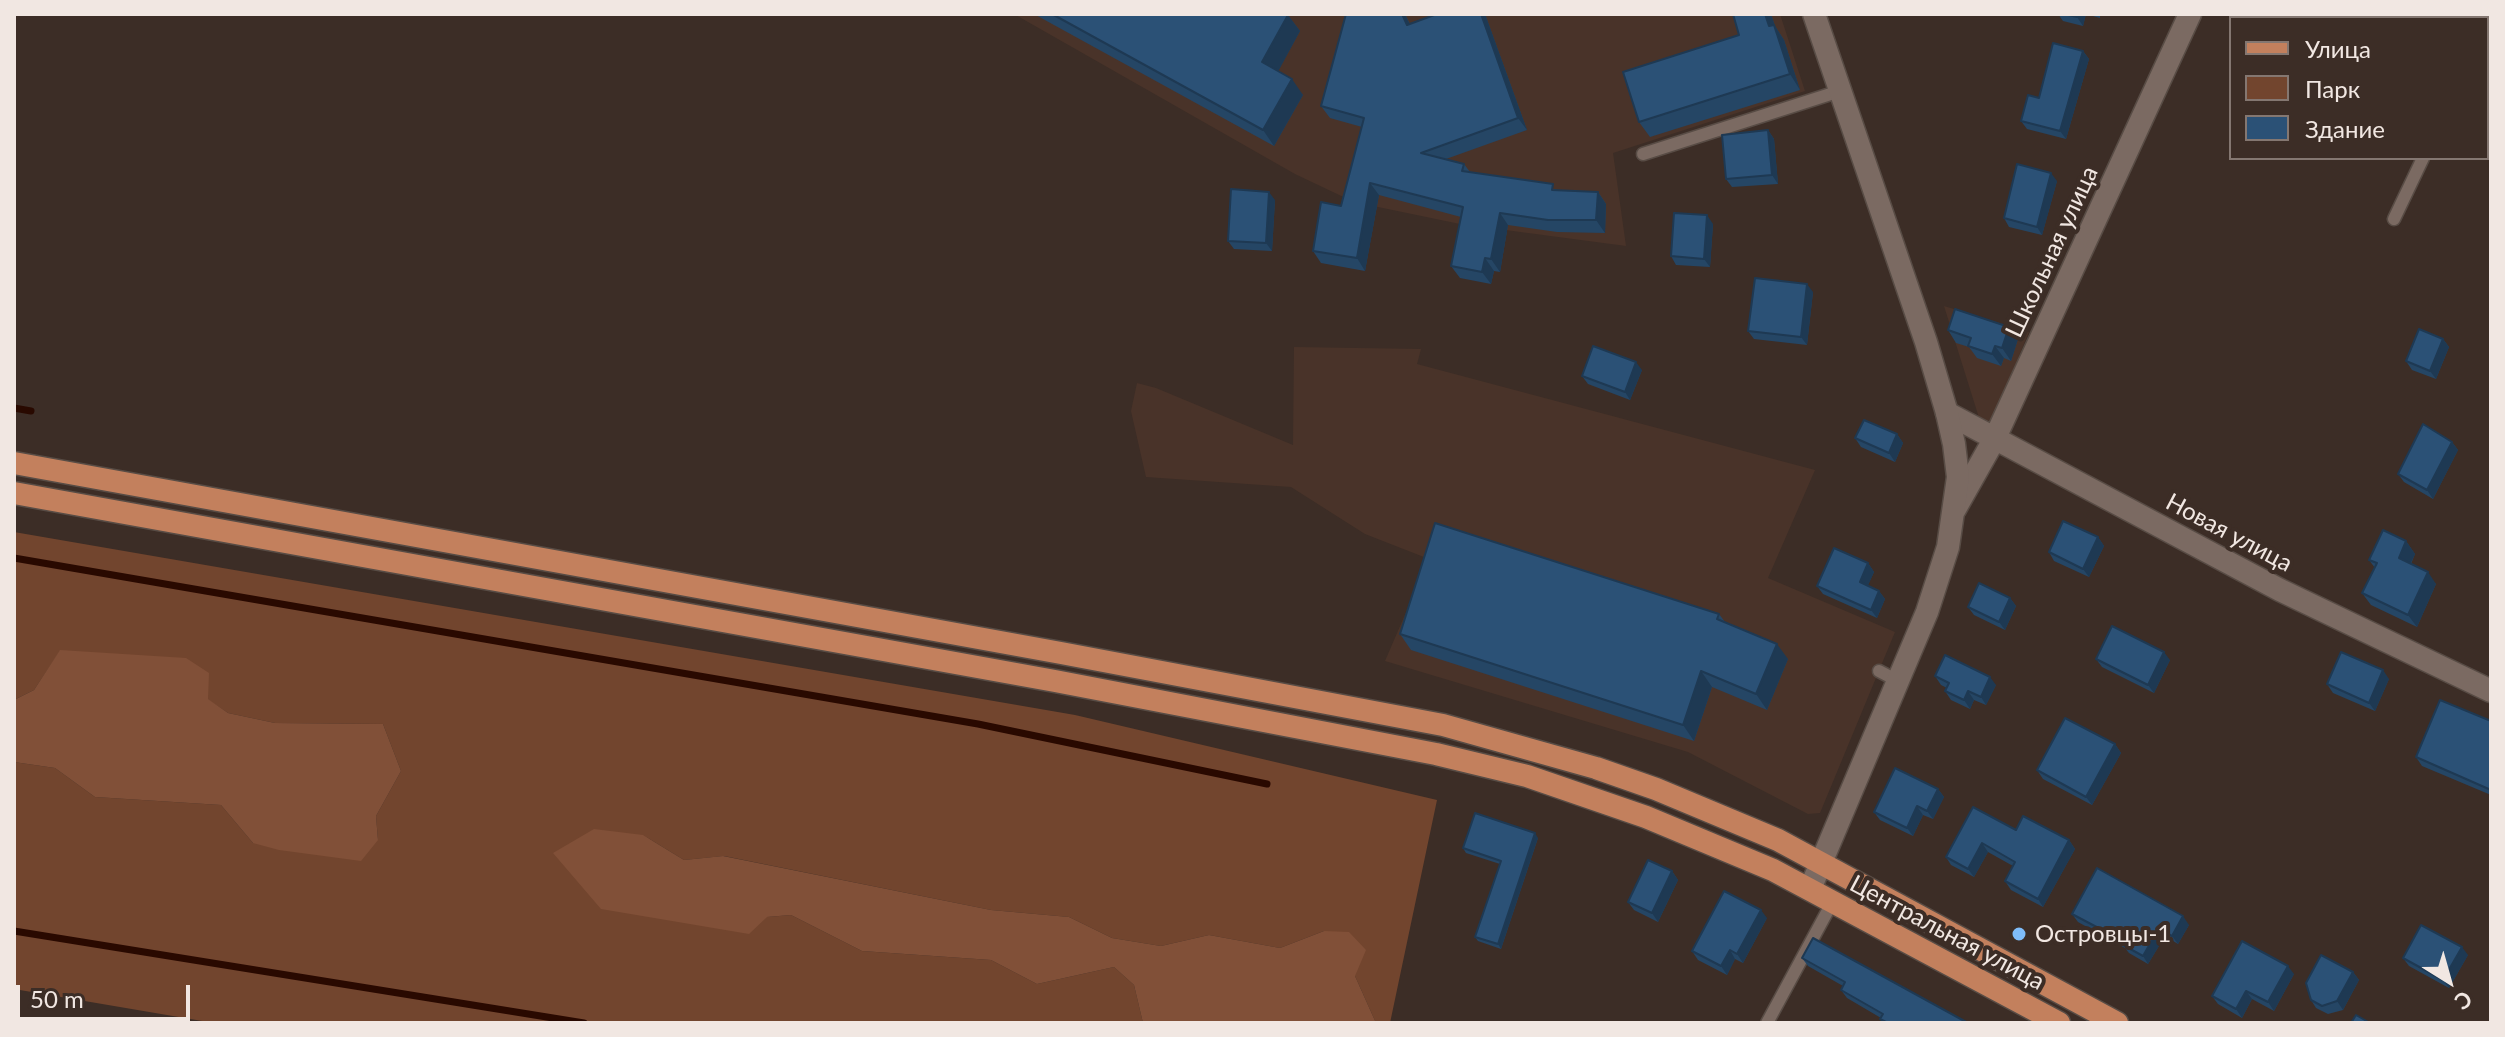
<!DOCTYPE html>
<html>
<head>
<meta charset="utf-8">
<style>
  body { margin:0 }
  #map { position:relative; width:2505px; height:1037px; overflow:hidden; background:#3c2d26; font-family:Lato,sans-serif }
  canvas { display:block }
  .frame { position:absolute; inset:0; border:16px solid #f1e7e2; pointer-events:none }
  .legend { position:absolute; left:2229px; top:16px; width:260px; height:144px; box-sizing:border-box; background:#3c2d26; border:2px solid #847771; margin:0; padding:10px 14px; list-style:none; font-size:24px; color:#f1e7e2 }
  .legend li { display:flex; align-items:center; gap:16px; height:40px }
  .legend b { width:40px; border:2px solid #847771 }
  .north { position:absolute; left:2409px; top:941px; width:80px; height:80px; -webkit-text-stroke:6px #3c2d26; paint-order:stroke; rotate:143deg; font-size:22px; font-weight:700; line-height:32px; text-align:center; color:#f1e7e2 }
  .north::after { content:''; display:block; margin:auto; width:28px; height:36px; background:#f1e7e2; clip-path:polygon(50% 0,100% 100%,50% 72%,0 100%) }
  .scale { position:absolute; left:16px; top:985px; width:174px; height:36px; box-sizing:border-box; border:4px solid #f1e7e2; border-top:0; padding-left:10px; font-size:24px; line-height:28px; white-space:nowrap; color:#f1e7e2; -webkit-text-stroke:6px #3c2d26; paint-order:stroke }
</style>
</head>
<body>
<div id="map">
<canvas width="2505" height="1037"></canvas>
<div class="frame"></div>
<ul class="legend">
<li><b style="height:10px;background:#c3805d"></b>Улица</li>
<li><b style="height:22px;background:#72452e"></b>Парк</li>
<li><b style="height:22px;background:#2b5176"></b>Здание</li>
</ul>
<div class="north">С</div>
<div class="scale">50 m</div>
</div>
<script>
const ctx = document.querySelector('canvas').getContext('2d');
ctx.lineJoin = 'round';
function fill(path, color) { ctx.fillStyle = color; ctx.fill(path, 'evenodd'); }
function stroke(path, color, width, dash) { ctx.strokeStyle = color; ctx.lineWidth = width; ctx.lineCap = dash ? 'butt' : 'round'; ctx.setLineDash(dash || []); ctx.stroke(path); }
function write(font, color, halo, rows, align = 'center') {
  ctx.font = font + ' Lato,sans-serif'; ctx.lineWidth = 8; ctx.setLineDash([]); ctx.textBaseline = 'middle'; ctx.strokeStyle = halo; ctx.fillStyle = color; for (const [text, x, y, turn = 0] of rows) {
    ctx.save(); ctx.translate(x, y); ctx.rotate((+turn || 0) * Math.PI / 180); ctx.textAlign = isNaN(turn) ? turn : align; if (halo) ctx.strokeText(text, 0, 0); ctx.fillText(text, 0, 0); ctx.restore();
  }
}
fill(new Path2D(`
  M1014 14H1780L1805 91 1613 153 1626 246 1460 224 1354 202 1295 174Z
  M1944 306 2029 332 1990 425 1980 421Z
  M1294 347 1421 349 1417 364 1815 470 1768 578 1895 632 1820 813 1808 814 1688 752 1385 661 1429 559 1365 534 1291 487 1146 477 1131 411 1137 383 1156 388 1293 445Z`), '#493329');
fill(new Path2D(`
  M14 532 1075 715 1437 800 1390 1023H1376L1355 976 1324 931 1280 948 1209 935 1161 946 1112 938 1069 917 991 910 724 856 684 860 643 835 767 917 791 915 862 951 991 960 1037 984 1114 967 1134 985 1143 1023H214L14 989V762L55 768 95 797 221 805 253 843 378 840 376 816 401 771 383 724 275 723 228 713 207 699 60 651 34 690 14 700Z`), '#72452e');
fill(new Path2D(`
  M60 650 186 658 209 673 208 699 228 713 275 723 383 724 401 771 376 816 378 840 361 861 279 850 253 843 221 805 95 797 55 768 14 762V700L34 690Z
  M594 829 643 835 684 860 723 856 991 910 1069 917 1112 938 1161 946 1209 935 1280 948 1324 931 1349 932 1366 950 1355 976 1376 1023H1143L1134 985 1114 967 1037 984 991 960 862 951 791 915 767 917 749 934 601 909 553 853Z`), '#815038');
stroke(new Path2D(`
  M14 408 31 411
  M14 558 978 724 1267 784
  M14 931 584 1023`), '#290900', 7);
const service = new Path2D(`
  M2371 14 2380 18
  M1643 154 1840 91
  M2394 219 2423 158
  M1879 671 1898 681
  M1767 1023 1833 901`);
const minor = new Path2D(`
  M1947 413 2280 590 2491 691
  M1955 509 1995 438 2190 14`);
const tertiary = new Path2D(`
  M1810 889 1927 612 1948 547 1958 477 1954 444 1947 413 1926 342 1814 14`);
const primary = new Path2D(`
  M14 463 1061 653 1443 725 1596 768 1656 789 1778 840 2117 1023
  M14 493 1055 681 1436 754 1527 776 1646 817 1773 870 2059 1023`);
stroke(service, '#584c45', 15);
stroke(minor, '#584c45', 25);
stroke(tertiary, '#584c45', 25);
stroke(primary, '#584c45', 25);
stroke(service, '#7b6a62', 12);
stroke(minor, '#7b6a62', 22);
stroke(tertiary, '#7b6a62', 22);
stroke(primary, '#c3805d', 22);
fill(new Path2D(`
  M1034 14H1287L1300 31 1278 71 1303 95 1274 146Z
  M1346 14H1405L1410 24 1437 14H1485L1527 130 1446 159 1464 164 1470 172 1558 190 1598 192 1606 204 1605 233 1557 232 1508 225 1500 272 1494 271 1491 284 1460 278 1451 266 1461 217 1379 195 1365 271 1321 263 1313 251 1341 206 1362 127 1330 118 1321 106Z
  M1733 14H1771L1775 26 1784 40 1800 90 1650 137 1639 122 1739 35Z
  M2058 14H2100V18L2086 14 2083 26 2063 21Z
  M2083 51 2089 59 2066 139 2027 129 2021 121 2039 98Z
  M1768 130 1774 139 1778 184 1732 187 1726 179Z
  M2057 181 2042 235 2009 227 2004 218Z
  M1275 200 1272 251 1234 249 1228 241Z
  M1713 224 1710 267 1676 265 1671 256Z
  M1813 292 1807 345 1754 339 1748 331Z
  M1948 330 2018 339 2011 361 2004 358 2001 366 1977 358 1969 347 1956 343Z
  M2443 339 2449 347 2436 379 2412 370 2406 361Z
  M1642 370 1630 400 1588 384 1582 376Z
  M1897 434 1903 443 1895 462 1861 447 1855 438Z
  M2452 442 2458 450 2433 499 2404 482 2398 474Z
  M2098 537 2104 546 2089 577 2054 561 2049 552Z
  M2406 541 2415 554 2411 564 2436 584 2417 627 2371 605 2362 593 2375 568 2369 560Z
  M1868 563 1874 572 1868 585 1879 591 1885 599 1877 618 1823 594 1817 586Z
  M2010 598 2016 606 2005 630 1974 615 1968 607Z
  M1719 614 1725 622 1788 659 1767 710 1712 687 1694 741 1411 650 1400 634Z
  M2096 659 2170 660 2154 693 2102 667Z
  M1935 676 1996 685 1986 705 1974 700 1970 709 1951 700 1945 691 1947 688 1941 685Z
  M2389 679 2375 711 2333 693 2327 684Z
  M2491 721V795L2422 766 2416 757Z
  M2115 744 2121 753 2092 805 2043 779 2037 770Z
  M1938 789 1944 797 1933 819 1923 815 1913 836 1880 820 1874 812Z
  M2016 830 2069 840 2075 849 2043 907 2011 890 2005 881 2013 866 1988 852 1974 877 1951 865 1946 857Z
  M1538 838 1501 949 1478 941 1475 937 1500 864 1466 853 1463 848Z
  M1672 871 1678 880 1658 922 1634 910 1628 902Z
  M2072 914 2189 925 2178 944 2165 936 2148 964 2129 953 2125 948 2078 922Z
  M1767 918 1743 963 1735 959 1727 975 1698 960 1692 951Z
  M2468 955 2449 988 2409 966 2403 958Z
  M1802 958 1968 1023H1883L1880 1019 1881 1018 1847 998 1841 990 1843 986 1808 966Z
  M2353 972 2359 980 2343 1010 2328 1014 2316 1008 2311 1000Z
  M2294 974 2274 1011 2252 999 2242 1018 2218 1004 2212 996Z`), '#254665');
fill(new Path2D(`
  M1402 14H1405L1416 38 1407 25Z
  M1481 14H1485L1527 130 1518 118Z
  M1765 14H1771L1775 26 1784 40 1800 90 1790 74Z
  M2078 14H2086L2083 26 2077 17Z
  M1288 15 1300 31 1274 79 1262 62Z
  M2083 51 2089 59 2066 139 2060 131Z
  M1292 79 1303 95 1274 146 1263 130Z
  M1768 130 1774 139 1778 184 1772 175Z
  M2051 173 2057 181 2042 235 2037 227Z
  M1370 183 1379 195 1365 271 1357 258Z
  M1269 192 1275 200 1272 251 1266 243Z
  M1598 192 1606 204 1605 233 1596 220Z
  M1500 213 1508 225 1500 272 1491 259Z
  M1707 215 1713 224 1710 267 1704 259Z
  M1485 258 1494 271 1491 284 1482 272Z
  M1807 284 1813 292 1807 345 1801 337Z
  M2009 327 2018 339 2011 361 2002 348Z
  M2443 339 2449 347 2436 379 2430 371Z
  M1995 346 2004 358 2001 366 1992 354Z
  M1636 362 1642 370 1630 400 1625 392Z
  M1897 434 1903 443 1895 462 1889 453Z
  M2452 442 2458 450 2433 499 2427 490Z
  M2098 537 2104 546 2089 577 2083 569Z
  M2406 541 2415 554 2407 571 2399 558Z
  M1868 563 1874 572 1866 590 1860 582Z
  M2428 572 2436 584 2417 627 2408 615Z
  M1879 591 1885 599 1877 618 1871 610Z
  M2010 598 2016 606 2005 630 1999 622Z
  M1777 644 1788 659 1767 710 1756 694Z
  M2164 652 2170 660 2154 693 2148 685Z
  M2383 670 2389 679 2375 711 2369 703Z
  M1701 671 1712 687 1694 741 1683 725Z
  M1990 677 1996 685 1986 705 1981 697Z
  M1968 691 1974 700 1970 709 1964 700Z
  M2115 744 2121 753 2092 805 2086 797Z
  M1938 789 1944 797 1933 819 1927 811Z
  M1917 806 1923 815 1913 836 1907 828Z
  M1535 833 1538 838 1501 949 1498 944Z
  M2069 840 2075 849 2043 907 2038 899Z
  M1982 843 1988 852 1974 877 1968 869Z
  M1672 871 1678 880 1658 922 1652 913Z
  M1761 910 1767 918 1743 963 1737 954Z
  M2183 916 2189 925 2178 944 2172 936Z
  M2159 928 2165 936 2148 964 2143 956Z
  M2462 947 2468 955 2449 988 2443 980Z
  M1730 950 1735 959 1727 975 1721 966Z
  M2288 966 2294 974 2274 1011 2268 1002Z
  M2353 972 2359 980 2343 1010 2337 1001Z
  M2246 991 2252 999 2242 1018 2236 1009Z`), '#1e3953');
const building = new Path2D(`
  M1052 14H1286L1288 15 1262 62 1292 79 1263 130Z
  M1346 14H1402L1407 25 1437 14H1481L1518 118 1421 153 1464 164 1462 171 1553 184 1552 190 1598 192 1596 220H1548L1500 213 1491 259 1485 258 1482 272 1451 266 1463 207 1370 183 1357 258 1313 251 1321 202 1341 206 1364 118 1321 106Z
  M1733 14H1765L1769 26 1774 25 1790 74 1639 122 1623 72 1739 35Z
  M2064 14H2078L2077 17Z
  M2053 43 2083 51 2060 131 2021 121 2028 95 2039 98Z
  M1768 130 1772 175 1726 179 1722 135Z
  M2017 164 2051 173 2037 227 2004 218Z
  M1231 189 1269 192 1266 243 1228 241Z
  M1674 213 1707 215 1704 259 1671 256Z
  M1755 278 1807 284 1801 337 1748 331Z
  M1955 309 2009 327 2002 348 1995 346 1992 354 1968 346 1971 338 1948 330Z
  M2419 329 2443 339 2430 371 2406 361Z
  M1593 346 1636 362 1625 392 1582 376Z
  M1864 420 1897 434 1889 453 1855 438Z
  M2423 424 2452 442 2427 490 2398 474Z
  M2063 521 2098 537 2083 569 2049 552Z
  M1435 523 1719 614 1717 619 1777 644 1756 694 1701 671 1683 725 1400 634Z
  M2383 530 2406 541 2399 558 2428 572 2408 615 2362 593 2377 563 2369 560Z
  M1834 548 1868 563 1860 582 1879 591 1871 610 1817 586Z
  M1979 583 2010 598 1999 622 1968 607Z
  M2112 626 2164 652 2148 685 2096 659Z
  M2341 652 2383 670 2369 703 2327 684Z
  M1945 655 1990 677 1981 697 1968 691 1964 700 1945 691 1949 683 1935 676Z
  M2440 700 2491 721V790L2416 757Z
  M2065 718 2115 744 2086 797 2037 770Z
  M1895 768 1938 789 1927 811 1917 806 1907 828 1874 812Z
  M1973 807 2016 830 2023 816 2069 840 2038 899 2005 881 2015 862 1982 843 1968 869 1946 857Z
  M1475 813 1535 833 1498 944 1475 937 1501 861 1463 848Z
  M1648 860 1672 871 1652 913 1628 902Z
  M2097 868 2183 916 2172 936 2159 928 2143 956 2123 945 2125 942 2072 914Z
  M1724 891 1761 910 1737 954 1730 950 1721 966 1692 951Z
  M2421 925 2462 947 2443 980 2403 958Z
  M1813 938 1968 1023H1888L1880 1019 1883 1014 1841 990 1845 982 1802 958Z
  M2242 941 2288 966 2268 1002 2246 991 2236 1009 2212 996Z
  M2321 955 2353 972 2337 1001 2322 1006 2311 1000 2306 983Z
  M2356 1015 2370 1023H2351Z`);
fill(building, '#2b5176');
stroke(building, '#1e3953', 2);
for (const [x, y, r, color] of [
  [2019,934,8,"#7fbdfa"]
]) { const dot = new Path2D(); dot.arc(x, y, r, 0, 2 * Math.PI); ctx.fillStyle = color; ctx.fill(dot); stroke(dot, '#3c2d26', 3); }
write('24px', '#f1e7e2', '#3c2d26', [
  ["Школьная улица",2052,252,-65],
  ["Новая улица",2229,533,28],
  ["Центральная улица",1947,933,28]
]);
write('24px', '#f1e7e2', '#3c2d26', [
  ["Островцы-1",2035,934]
], 'left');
</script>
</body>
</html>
